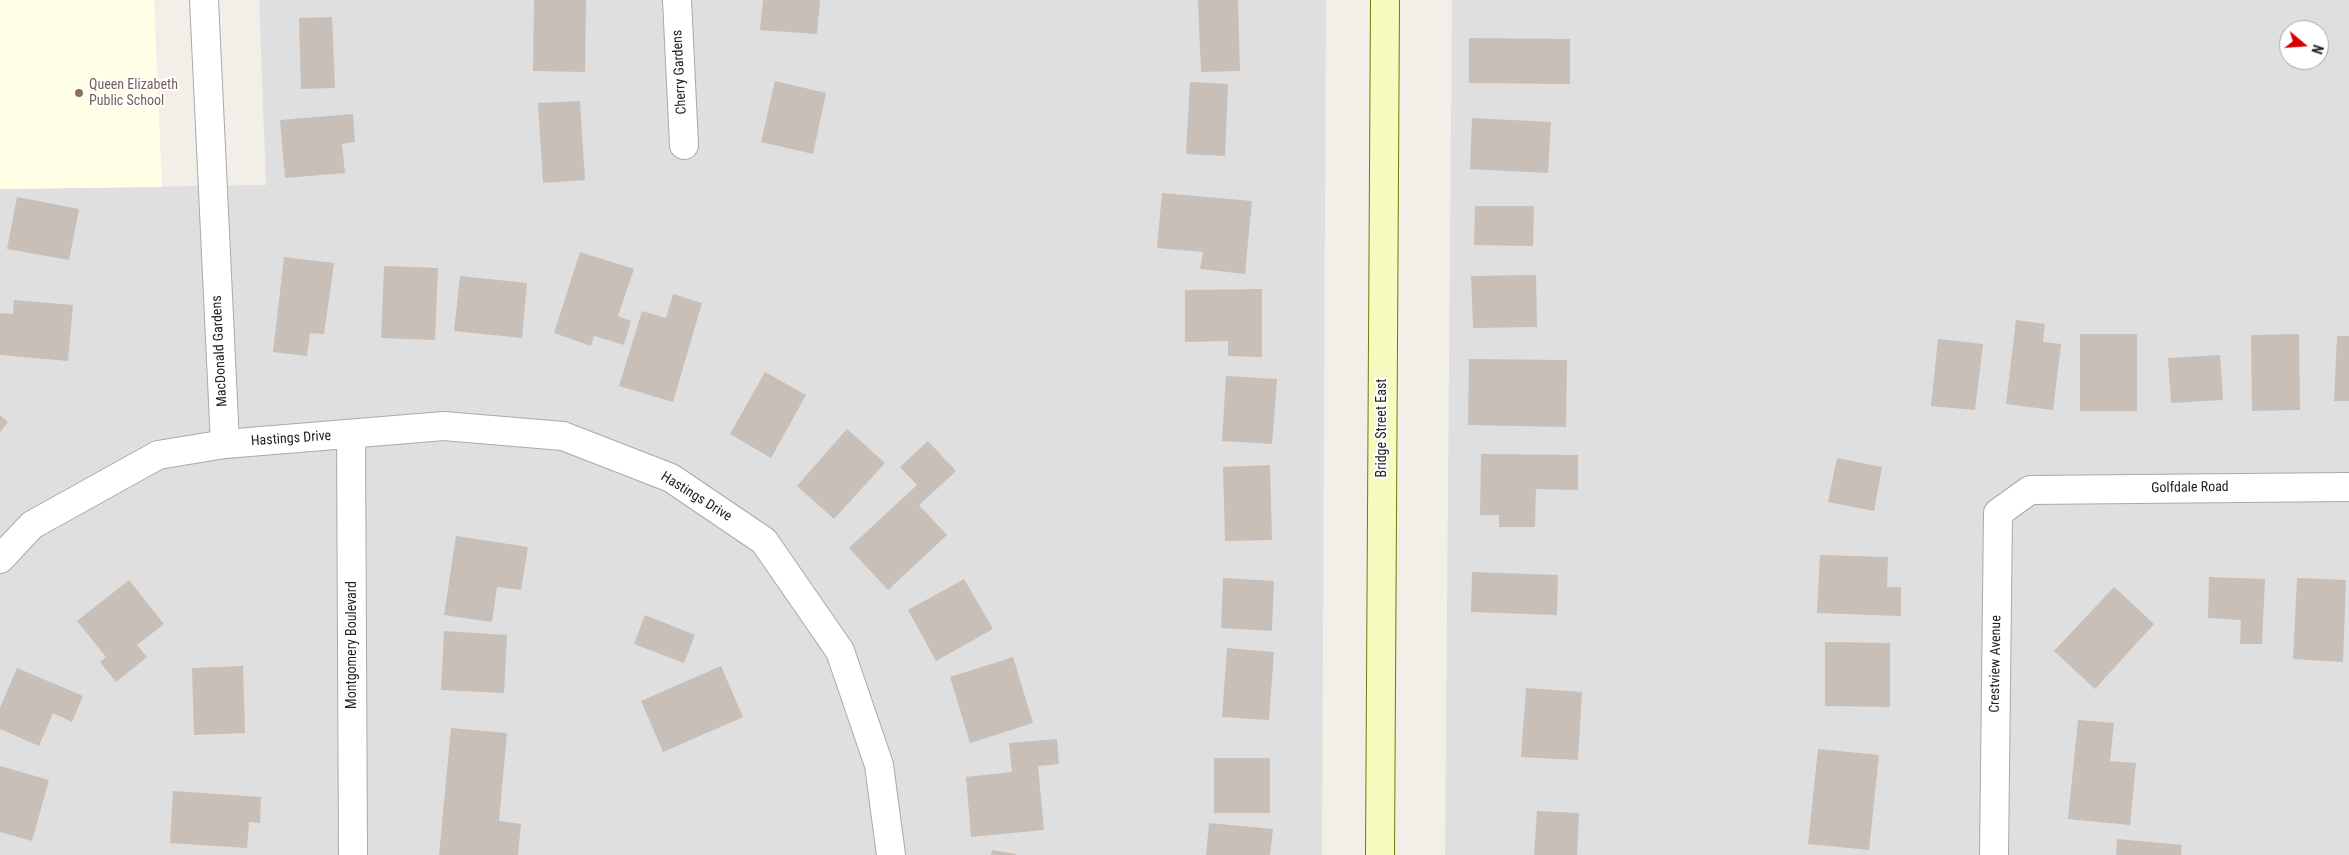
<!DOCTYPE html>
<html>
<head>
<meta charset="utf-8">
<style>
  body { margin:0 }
  #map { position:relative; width:2349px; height:855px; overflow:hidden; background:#f2efe9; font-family:"Roboto Condensed",sans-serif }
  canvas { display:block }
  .north { position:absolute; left:2279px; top:20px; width:50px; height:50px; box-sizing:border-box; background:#fff; border:1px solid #a7a7a7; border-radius:50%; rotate:108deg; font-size:14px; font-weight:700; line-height:20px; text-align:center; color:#222 }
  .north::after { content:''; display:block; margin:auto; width:18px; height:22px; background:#d40000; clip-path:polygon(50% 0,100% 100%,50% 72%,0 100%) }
</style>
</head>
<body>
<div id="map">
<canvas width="2349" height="855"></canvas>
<div class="north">N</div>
</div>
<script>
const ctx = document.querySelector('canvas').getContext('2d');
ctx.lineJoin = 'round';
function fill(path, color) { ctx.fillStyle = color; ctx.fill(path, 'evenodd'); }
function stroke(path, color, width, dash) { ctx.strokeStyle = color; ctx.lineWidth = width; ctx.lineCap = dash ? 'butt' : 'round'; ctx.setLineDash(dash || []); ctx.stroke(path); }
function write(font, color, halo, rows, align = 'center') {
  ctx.font = font + ' "Roboto Condensed",sans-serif'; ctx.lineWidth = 4; ctx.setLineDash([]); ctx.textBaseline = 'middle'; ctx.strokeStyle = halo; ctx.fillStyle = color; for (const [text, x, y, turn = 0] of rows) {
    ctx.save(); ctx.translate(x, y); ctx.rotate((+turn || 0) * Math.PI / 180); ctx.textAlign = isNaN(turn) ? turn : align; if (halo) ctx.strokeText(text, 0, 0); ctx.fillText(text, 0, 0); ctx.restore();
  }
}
fill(new Path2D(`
  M259 0H1326L1322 855H0V189L266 185Z
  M1452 0H2349V855H1445ZM2289 30H2319V60H2289Z`), '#e0dfdf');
fill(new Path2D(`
  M0 0H154L162 187 0 189Z`), '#ffffe5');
fill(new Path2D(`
  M534 0H586L585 72 533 71Z
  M763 0H820L817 34 760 30Z
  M1198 0H1238L1240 71 1201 72Z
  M332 17 335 88 301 89 299 18Z
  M1469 38 1570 39V84L1469 83Z
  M775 81 826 93 813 154 761 142Z
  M1190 82 1228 84 1225 156 1186 154Z
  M580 101 585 180 543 183 538 103Z
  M353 114 355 142 342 144 345 173 285 178 280 120Z
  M1472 118 1551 122 1548 173 1470 169Z
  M1162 193 1252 201 1245 274 1200 269 1203 252 1157 248Z
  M17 197 79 209 69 260 7 249Z
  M1475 206H1534L1533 246 1474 245Z
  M580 252 634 269 618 316 631 321 624 345 594 336 591 346 554 333Z
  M284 257 334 263 324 334 310 333 307 356 273 352Z
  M384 266 438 268 435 340 381 338Z
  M1536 275 1537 327 1473 328 1471 276Z
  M460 276 527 283 522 338 454 331Z
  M1262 289V357L1228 356V341L1185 342V290Z
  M673 294 702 303 673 402 619 386 642 311 666 318Z
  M14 300 73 305 68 361 0 355V313L13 314Z
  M2016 320 2045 324 2043 342 2061 344 2053 410 2006 404Z
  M2080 334H2137V411H2080Z
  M2299 334 2300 410 2252 411 2251 335Z
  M2337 336H2349V401H2334Z
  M1938 339 1983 344 1975 410 1931 406Z
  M2220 355 2223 400 2171 403 2168 358Z
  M1469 359 1567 360 1566 427 1468 425Z
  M765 372 806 395 771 458 730 434Z
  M1226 376 1277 379 1272 444 1222 441Z
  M0 415 8 422 0 432Z
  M847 429 885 463 834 519 797 486Z
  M928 441 956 471 919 505 947 535 888 590 849 548 917 485 900 467Z
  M1481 454 1578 455V490L1536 489 1535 527H1499V515H1480Z
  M1837 458 1882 467 1874 511 1828 502Z
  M1270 465 1272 540 1225 541 1223 467Z
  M456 536 528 547 521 590 497 587 492 622 444 615Z
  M1820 555 1888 557 1887 587H1901V616L1817 613Z
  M1472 572 1558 575 1557 615 1471 612Z
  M2209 577 2265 579 2262 644H2240L2241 620 2208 618Z
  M1223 578 1274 581 1272 631 1221 628Z
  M2297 578 2346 580 2343 662 2293 659Z
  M964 579 993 629 936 661 908 610Z
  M129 580 164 624 137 645 147 657 116 682 100 662 106 657 77 621Z
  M2114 587 2154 624 2095 689 2054 651Z
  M645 615 695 635 684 663 634 644Z
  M444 631 507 635 504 693 441 690Z
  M1825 642 1890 643V707L1825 706Z
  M1227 648 1274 652 1269 720 1222 717Z
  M1013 657 1033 723 970 743 950 677Z
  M243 666 245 733 194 735 192 668Z
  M721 666 743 717 663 752 641 701Z
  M17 668 83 696 72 722 53 713 39 746 0 729V708Z
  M1526 688 1582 692 1578 760 1521 757Z
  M2078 720 2114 723 2110 761 2136 763 2130 825 2068 819Z
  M451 728 507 733 499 821 521 824 518 855H439Z
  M1057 739 1059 764 1038 766 1044 830 971 837 966 777 1012 772 1009 743Z
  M1818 749 1879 755 1869 850 1808 844Z
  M1214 758H1270V813H1214Z
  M0 766 49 780 32 841 0 832Z
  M173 791 261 797 260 823 249 822 247 848 170 843Z
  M1537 811 1579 813 1577 855H1534Z
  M1209 823 1273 829 1270 855H1206Z
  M2117 839 2182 845 2181 855H2116Z
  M992 850 1016 854V855H991Z`), '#c7bfb8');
const street = new Path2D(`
  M204 0 225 444
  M677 0 684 145
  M351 434 353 855
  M0 559 32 525 158 455 225 444 444 426 563 436 671 478 764 541 840 651 879 765 891 855
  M1994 855 1998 513 2030 490 2349 487`);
const secondary = new Path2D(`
  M1380 855 1385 0`);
stroke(street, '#a9a9a9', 30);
stroke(secondary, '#707d05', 30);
stroke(street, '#fff', 28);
stroke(secondary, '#f7fabf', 28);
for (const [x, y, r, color] of [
  [79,93,5,"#8d6e63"]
]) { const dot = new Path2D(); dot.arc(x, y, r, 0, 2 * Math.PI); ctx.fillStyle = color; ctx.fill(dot); stroke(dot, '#fff', 2); }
write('14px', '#222', '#fff', [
  ["Cherry Gardens",680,72,-93],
  ["MacDonald Gardens",220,351,-93],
  ["Bridge Street East",1382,428,-90],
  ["Hastings Drive",291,439,-4],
  ["Golfdale Road",2190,488,-1],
  ["Hastings Drive",696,497,32],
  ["Montgomery Boulevard",352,645,-90],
  ["Crestview Avenue",1996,664,-89]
]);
write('14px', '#785e54', '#fff', [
  ["Queen Elizabeth",89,85],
  ["Public School",89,101]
], 'left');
</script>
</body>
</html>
